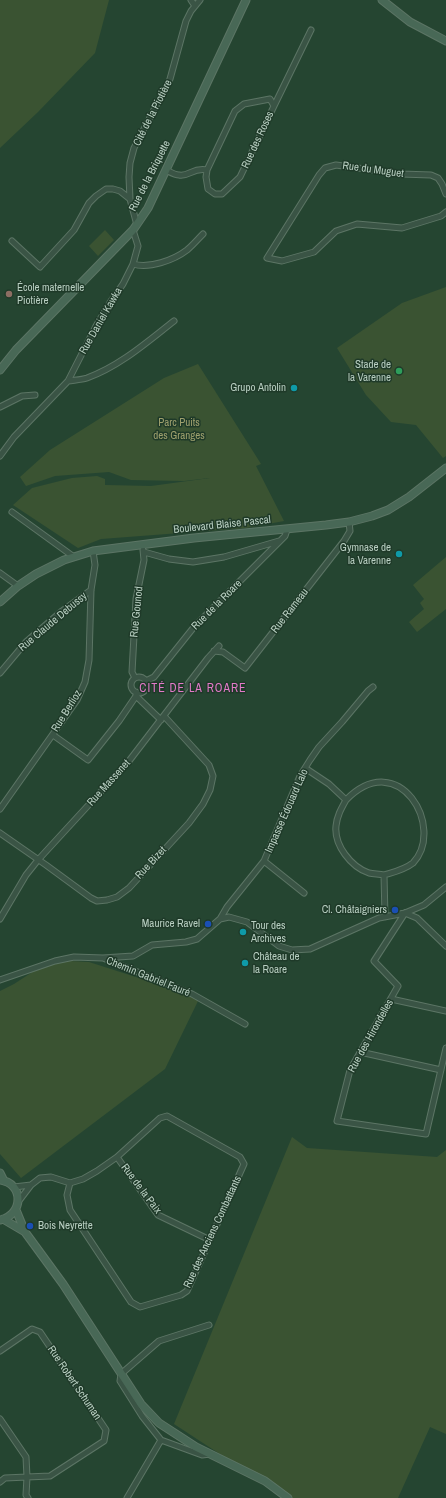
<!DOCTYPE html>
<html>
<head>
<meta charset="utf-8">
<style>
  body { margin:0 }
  canvas { display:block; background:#254531 }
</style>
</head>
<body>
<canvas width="446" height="1498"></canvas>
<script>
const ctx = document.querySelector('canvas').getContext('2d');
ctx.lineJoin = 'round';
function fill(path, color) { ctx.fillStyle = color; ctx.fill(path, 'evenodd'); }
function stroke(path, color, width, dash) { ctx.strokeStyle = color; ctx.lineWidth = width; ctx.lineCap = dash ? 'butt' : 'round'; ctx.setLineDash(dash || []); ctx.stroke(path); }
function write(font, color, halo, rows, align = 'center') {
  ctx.font = font + ' "Archivo Narrow",sans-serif'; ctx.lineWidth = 3; ctx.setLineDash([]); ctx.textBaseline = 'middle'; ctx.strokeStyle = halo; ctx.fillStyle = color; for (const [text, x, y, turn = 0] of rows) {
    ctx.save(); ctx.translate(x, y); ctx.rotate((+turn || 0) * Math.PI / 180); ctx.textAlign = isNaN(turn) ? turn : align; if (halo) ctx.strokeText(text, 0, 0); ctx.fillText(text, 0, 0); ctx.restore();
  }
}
fill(new Path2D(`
  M0 0H109L95 53 38 112 0 148Z
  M105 230 114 240 98 256 89 246Z
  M446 287V456L443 458 416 425 391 422 366 395 337 348 402 303Z
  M198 364 261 464 256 466 284 521 246 528 101 539 78 548 13 505 32 488 72 478 97 476 105 479V485L151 486 210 478 237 471 210 478 184 481 131 480 109 472 55 476 26 486 20 477 50 450 164 378Z
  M446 557V609L417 632 409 622 424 609 420 603 424 599 413 585Z
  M51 960 89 962 139 978 181 994 198 995V1001L165 1069 21 1178 0 1154V991L14 984Z
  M292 1137 307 1148 437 1157 446 1150V1434L430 1427 398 1498H287L174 1424Z`), '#3a5332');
const street = new Path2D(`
  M191 0 195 6
  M274 106 311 30
  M166 170C170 172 175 175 179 175 189 177 193 167 207 170L235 111 244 104 270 99 274 106 240 177 222 194H215L208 189 206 177 207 170
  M446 194 442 184 438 178 431 175 401 174 336 165 325 168 319 175 267 258 282 261 314 252 336 231 357 224 402 228 441 216 446 212
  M130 199 129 177 130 163 134 148 170 79 186 21 191 11 200 0
  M133 230 138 246 133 264C149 269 174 260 187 250 193 245 198 239 203 234
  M12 241 40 267 74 230 89 203 96 196 106 189H113L120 191 130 199 137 225
  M133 264 123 284 111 301 96 326 68 381C74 380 81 380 87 378 120 366 147 342 174 321
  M0 407 22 396 35 395
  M0 456 14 437 68 381
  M12 512 74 557
  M144 552 169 559 193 562 224 557 279 541
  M0 573 18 586
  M214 651 223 652 245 668 344 541 350 531 349 522
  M0 673 26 642 62 611 91 590
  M131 685a8 8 0 1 1 16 0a8 8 0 1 1-16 0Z
  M135 678 132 672 136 599 144 560 143 550
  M146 681 154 677 194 627 285 536 287 530
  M136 696 161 720
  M53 735 88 760 119 721 136 696V692
  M305 768 329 784 346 800C341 809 337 816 336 826 334 845 351 867 369 873 374 874 379 874 384 875
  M346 800C399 746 446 828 413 863 404 870 394 872 384 875L385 917
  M0 809 77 700 85 682 89 660 91 590 95 565 93 551
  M0 833 46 865 91 898 97 901 107 900 117 897 129 888 189 823 203 804 210 790 213 776 209 765 164 716
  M264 861 304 893
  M405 913 374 961 398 986 350 1070 337 1121 426 1134 446 1048
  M405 913 417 918 446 946
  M0 919 26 875 38 860 129 761 208 658 219 646
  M220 919 227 907 264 861 300 776 310 760 319 747 342 722 368 691 373 687
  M103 958 133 956 152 945 186 942 197 939 220 919 229 917 247 922 279 946 292 950 310 949 379 918 405 913 424 905 446 887
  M0 980 55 961 74 957 103 958 192 994 245 1024
  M391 999 446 1011
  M360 1052 441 1070
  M117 1157 158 1215 210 1240
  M14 1187 31 1185
  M18 1202 31 1185 40 1178 51 1177 70 1183 83 1179 97 1171 117 1157 160 1118 167 1116 240 1157 244 1164 187 1291 181 1295 140 1307 131 1302 70 1210 67 1195 70 1183
  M209 1325 159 1341 121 1374 120 1381 142 1416 161 1440 202 1455 210 1454
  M0 1351 32 1329 40 1332 106 1430 104 1441 50 1476 27 1477 26 1495 28 1498
  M0 1419 26 1457 27 1477 5 1478 0 1482
  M127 1498 161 1440`);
const secondary = new Path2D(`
  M382 0 410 22 446 41
  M0 370 16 350 133 230 148 208 246 0
  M0 602 18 586 36 574 64 560 93 551 194 538 326 525 349 522 372 516 388 510 409 497 446 468
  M0 1173 4 1181
  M0 1180C24 1183 24 1215 0 1220
  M16 1210 25 1232 63 1284 141 1404 159 1423 196 1447 265 1481 288 1498
  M3 1219 25 1232`);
stroke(street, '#5c7565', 7);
stroke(secondary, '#5c7565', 9);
stroke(street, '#3a5445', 5);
stroke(secondary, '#486856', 7);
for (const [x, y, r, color] of [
  [9,294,4,"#8d6e63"],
  [399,371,4,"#2e9e5b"],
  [294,388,4,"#0f9aa8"],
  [399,554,4,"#0f9aa8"],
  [395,910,4,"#1a4fb4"],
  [208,924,4,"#1a4fb4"],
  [243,932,4,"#0f9aa8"],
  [245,963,4,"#0f9aa8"],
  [30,1226,4,"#1a4fb4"]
]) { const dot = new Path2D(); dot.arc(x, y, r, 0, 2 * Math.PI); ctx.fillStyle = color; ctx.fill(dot); stroke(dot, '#1f3a29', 1.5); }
write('11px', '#b8cec1', '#1f3a29', [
  ["Cité de la Piotière",153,113,-63],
  ["Rue des Roses",258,140,-65],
  ["Rue du Muguet",373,170,8],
  ["Rue de la Briquette",150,176,-63],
  ["Rue Daniel Kawka",101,321,-60],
  ["Boulevard Blaise Pascal",222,525,-6],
  ["Rue de la Roare",217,605,-45],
  ["Rue Rameau",290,611,-52],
  ["Rue Gounod",137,612,-84],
  ["Rue Claude Debussy",53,622,-40],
  ["Rue Berlioz",67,711,-58],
  ["Rue Massenet",109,783,-48],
  ["Impasse Édouard Lalo",287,811,-66],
  ["Rue Bizet",151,863,-47],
  ["Chemin Gabriel Fauré",148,977,22],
  ["Rue des Hirondelles",371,1036,-61],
  ["Rue de la Paix",141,1189,53],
  ["Rue des Anciens Combattants",213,1232,-65],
  ["Rue Robert Schuman",74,1383,56]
]);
write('11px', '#b8cec1', '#1f3a29', [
  ["École maternelle",17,288,"left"],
  ["Piotière",17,301,"left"],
  ["Stade de",391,365],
  ["la Varenne",391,378],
  ["Grupo Antolin",286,388],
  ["Gymnase de",391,548],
  ["la Varenne",391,561],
  ["Cl. Châtaigniers",387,910],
  ["Maurice Ravel",200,924],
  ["Tour des",251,926,"left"],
  ["Archives",251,939,"left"],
  ["Château de",253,957,"left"],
  ["la Roare",253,970,"left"],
  ["Bois Neyrette",38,1226,"left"]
], 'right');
write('11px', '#9ea06d', '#1f3a29', [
  ["Parc Puits",179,423],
  ["des Granges",179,436]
]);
ctx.letterSpacing = '1px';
write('12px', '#e37ac9', '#1f3a29', [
  ["CITÉ DE LA ROARE",193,689]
]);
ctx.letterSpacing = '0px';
</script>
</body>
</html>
